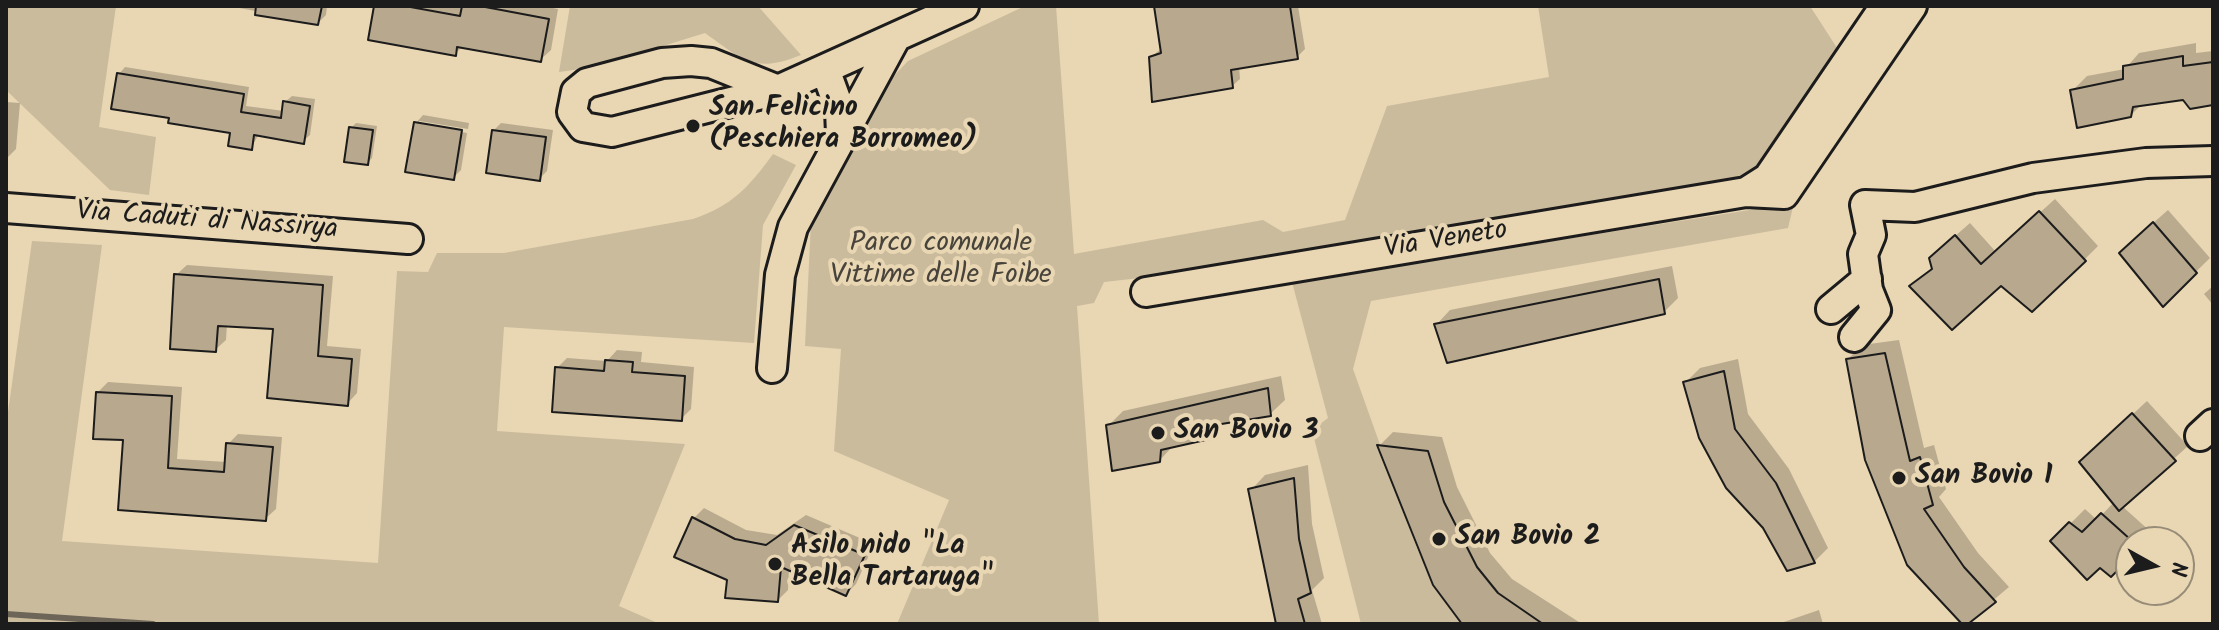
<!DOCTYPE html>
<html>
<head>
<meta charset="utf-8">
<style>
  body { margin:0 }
  #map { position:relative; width:2219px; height:630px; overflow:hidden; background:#e9d6b3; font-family:Kalam,sans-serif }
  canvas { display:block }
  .frame { position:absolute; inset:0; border:8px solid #1c1c1c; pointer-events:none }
  .north { position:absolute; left:2115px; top:526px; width:80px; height:80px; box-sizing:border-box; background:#e9d6b3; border:2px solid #978c77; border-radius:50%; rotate:98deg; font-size:22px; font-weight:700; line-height:32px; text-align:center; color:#1c1c1c }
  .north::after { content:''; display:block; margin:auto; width:28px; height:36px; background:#1c1c1c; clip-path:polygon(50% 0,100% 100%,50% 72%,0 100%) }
</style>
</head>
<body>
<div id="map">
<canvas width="2219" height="630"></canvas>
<div class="frame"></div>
<div class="north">N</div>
</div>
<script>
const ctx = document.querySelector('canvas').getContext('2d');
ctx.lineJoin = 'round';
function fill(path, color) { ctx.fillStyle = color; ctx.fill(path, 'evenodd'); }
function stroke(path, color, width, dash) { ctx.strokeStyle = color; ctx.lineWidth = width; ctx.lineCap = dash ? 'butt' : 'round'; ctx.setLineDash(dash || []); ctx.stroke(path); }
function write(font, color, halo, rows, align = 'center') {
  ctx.font = font + ' Kalam,sans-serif'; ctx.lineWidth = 8; ctx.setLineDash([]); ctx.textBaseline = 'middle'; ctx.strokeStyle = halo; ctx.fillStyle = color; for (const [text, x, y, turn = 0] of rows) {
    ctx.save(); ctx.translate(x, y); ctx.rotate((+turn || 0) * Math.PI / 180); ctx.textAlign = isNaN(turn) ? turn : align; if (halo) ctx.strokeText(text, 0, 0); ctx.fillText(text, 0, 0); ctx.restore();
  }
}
fill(new Path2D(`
  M6 6H116L99 127 156 137 149 195 110 190 6 90Z
  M570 6H758L801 55C754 74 743 60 705 33L595 67 559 72Z
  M1025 6H1056L1074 254 1263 220 1283 232 1345 220 1387 106 1549 77 1538 6H1810L1839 51 1757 175 1167 275 1104 282 1094 303 1077 306 1099 624H897L949 500 834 451 841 349 805 346 811 222 886 84 908 61Z
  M773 154 796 165 763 225 754 343 504 327 497 431 685 444 619 606 660 624H6V426L32 241 102 245 62 541 378 563 397 271 428 272 437 253H504L693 219C732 206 749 187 773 154Z
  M1794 203 1788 228 1371 301 1353 369 1417 548 1433 585 1462 624H1361L1312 430 1328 418 1292 282Z`), '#cbbb9d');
fill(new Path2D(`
  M229 6H327L326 15 318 23Z
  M377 6H543L558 9 551 50 540 60 463 46 455 54Z
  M1156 6H1298L1305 49 1297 57 1239 66 1240 79 1232 86 1151 57 1162 48Z
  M2196 43V53L2213 51V103L2184 98 2142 104 2130 116 2073 90 2087 76 2125 69 2139 53Z
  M125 67 249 87 246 106 284 111 285 102 292 96 315 99 310 135 303 141 259 134 251 148 232 131 171 117 119 74Z
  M6 102 20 103 16 149 6 159Z
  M423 115 469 123 468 129 419 121V125L467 133 461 170 453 178 416 123Z
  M356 123 377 126 372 158 367 163 351 128Z
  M501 123 553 130 547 171 540 178 494 130Z
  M2055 199 2098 246 2084 260 2001 284 1912 286 1933 267 1945 245 1970 223 1996 252Z
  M2168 210 2210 258 2163 304 2135 239Z
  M187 265 333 276 327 346 361 349 357 393 347 404 275 328 227 324 226 340 215 350 176 275Z
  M1672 266 1678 298 1664 312 1437 324 1450 310Z
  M2213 286V305L2204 294Z
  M1899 340 1924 448 1934 445 1946 489 1939 497 1978 553 2009 587 1965 624 1848 359 1862 345Z
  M617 350 642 352 641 362 694 367 691 409 681 419 557 368 567 358 607 361Z
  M1738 359 1748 414 1789 469 1828 548 1814 562 1788 569 1686 382 1700 368Z
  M1281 376 1285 400 1270 414 1223 423 1209 437 1173 446 1159 461 1109 425 1123 411Z
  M108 382 182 387 177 459 227 462 228 444 238 434 282 437 276 509 265 519 120 508 125 439 98 392Z
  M2147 401 2188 446 2122 506 2152 533 2143 542H2131V554L2053 541 2085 509 2097 520 2114 502 2096 448Z
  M1393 432 1442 437 1457 487 1490 553 1512 579 1582 624H1465L1379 446Z
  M1308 465 1312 524 1324 578 1312 590 1322 624H1278L1251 490 1265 475Z
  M704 508 746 530 777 535 806 515 874 544 856 584 846 594 789 569 788 590 778 600 729 579 694 518Z
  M1819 610 1823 624H1778Z`), '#0003');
stroke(new Path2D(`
  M6 614 153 624`), '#6d6558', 6);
const building = new Path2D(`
  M256 6H322L318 25 255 15Z
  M374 6H405L460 16 462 6H480L549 19 541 62 457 47 456 56 368 40Z
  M1154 6H1290L1298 59 1231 70 1233 88 1152 102 1149 57 1161 53Z
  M2183 56V66L2213 62V105L2190 109 2183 100 2133 107 2131 117 2077 128 2070 90 2123 79V66Z
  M117 73 244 94 241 112 281 118 283 101 310 106 304 144 254 135 252 150 228 146 230 133 168 123 169 118 111 109Z
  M414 122 462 130 454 180 405 172Z
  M349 127 373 130 368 165 344 162Z
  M492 130 546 137 540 181 486 173Z
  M2039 211 2086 261 2032 312 2001 286 1952 330 1909 286 1932 269 1929 258 1955 235 1981 264Z
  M2153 222 2197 273 2163 307 2119 253Z
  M174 274 323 285 318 356 352 359 348 406 267 398 273 329 218 326 216 352 170 349Z
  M1659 279 1665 314 1447 363 1434 324Z
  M1885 353 1910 461 1920 457 1933 505 1924 509 1964 567 1996 602 1968 624H1962L1907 565 1865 460 1846 359Z
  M605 360 633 362 632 372 685 376 682 421 552 412 555 367 604 371Z
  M1724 371 1735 429 1776 483 1815 563 1787 571 1763 528 1726 488 1699 438 1683 382Z
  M1268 388 1271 416 1209 426 1210 439 1161 450 1160 462 1112 471 1106 425Z
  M96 392 172 396 168 468 224 472 226 443 273 447 266 521 118 510 123 440 93 439Z
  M2132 413 2176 461 2119 511 2079 462Z
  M1377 445 1428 451 1444 502 1477 567 1498 593 1543 624H1462L1433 585Z
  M1294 478 1299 539 1311 593 1298 599 1305 624H1276L1248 489Z
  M2101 513 2131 540V557L2111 577 2100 568 2087 580 2050 541 2069 522 2082 532Z
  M692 517 735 539 766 545 794 525 865 555 846 596 781 567 778 602 725 598 727 580 674 557Z`);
fill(building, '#b7a88e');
stroke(building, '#1c1c1c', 2);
const minor = new Path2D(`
  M825 69 840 110 841 134
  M778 90 711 63 691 61 662 63 587 83 576 92 572 112 583 127 612 132 778 90 964 6
  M1746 192 1768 178 1885 6
  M6 208 408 239
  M1146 292 1746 192 1784 194 1912 6
  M1831 309 1867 279
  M1854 337 1876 310 1868 290 1863 254 1871 235 1865 205 1915 207 2033 178 2146 163 2213 161
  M772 368 780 275 793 227 896 37
  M2200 436 2213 424`);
stroke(minor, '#1c1c1c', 34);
stroke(minor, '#e9d6b3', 28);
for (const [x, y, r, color] of [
  [693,126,8,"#1c1c1c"],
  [1158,433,8,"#1c1c1c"],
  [1899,478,8,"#1c1c1c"],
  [1439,539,8,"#1c1c1c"],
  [775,564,8,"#1c1c1c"]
]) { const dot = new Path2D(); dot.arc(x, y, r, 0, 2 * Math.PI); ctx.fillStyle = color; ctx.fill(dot); stroke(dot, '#e9d6b3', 3); }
write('bold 28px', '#1c1c1c', '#e9d6b3', [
  ["San Felicino",709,110],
  ["(Peschiera Borromeo)",709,142],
  ["San Bovio 3",1174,433],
  ["San Bovio 1",1915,478],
  ["San Bovio 2",1455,539],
  ["Asilo nido \"La",791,548],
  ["Bella Tartaruga\"",791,580]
], 'left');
write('28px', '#1c1c1c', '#e9d6b3', [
  ["Via Caduti di Nassirya",207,223,4],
  ["Via Veneto",1446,242,-9]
]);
write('28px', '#48443c', '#e9d6b3', [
  ["Parco comunale",941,245],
  ["Vittime delle Foibe",941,277]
]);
</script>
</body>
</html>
